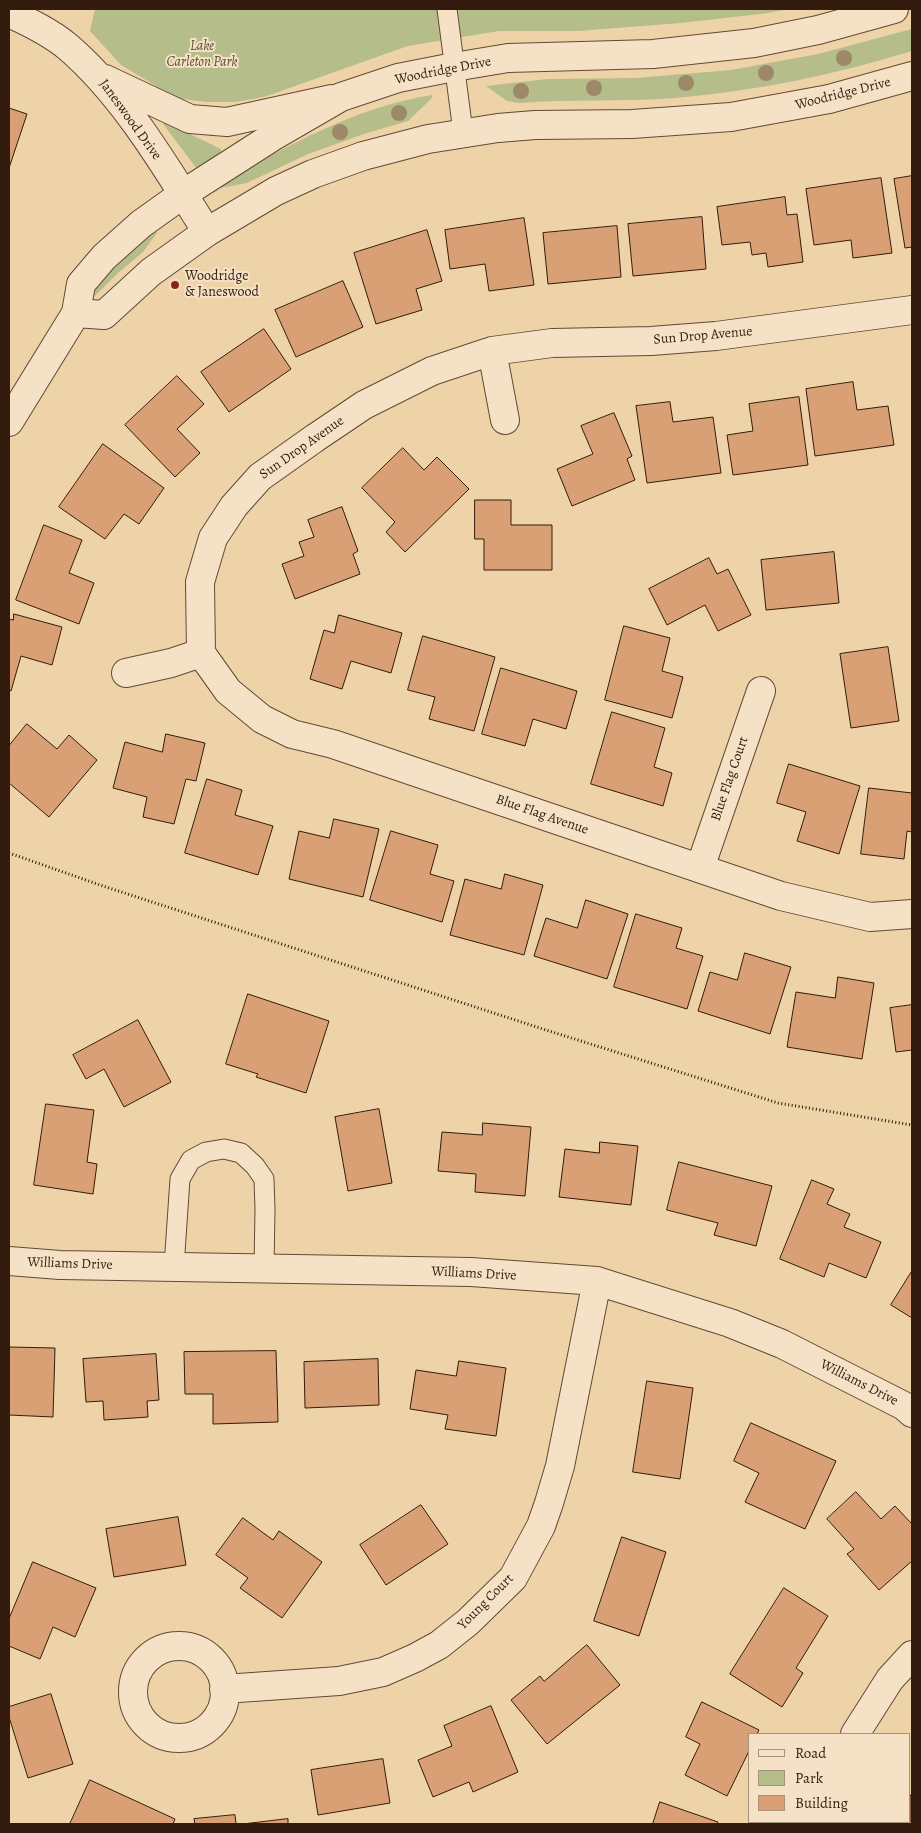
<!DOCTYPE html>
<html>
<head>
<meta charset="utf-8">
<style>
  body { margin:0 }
  #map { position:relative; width:921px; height:1833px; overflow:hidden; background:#efd3a8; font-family:Alegreya,serif }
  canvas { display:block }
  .frame { position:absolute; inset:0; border:10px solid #331b0d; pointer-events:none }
  .legend { position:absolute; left:748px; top:1733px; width:162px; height:90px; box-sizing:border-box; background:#f5e2c6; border:1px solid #a7927c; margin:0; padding:6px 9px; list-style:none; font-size:15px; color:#331b0d }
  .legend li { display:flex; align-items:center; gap:10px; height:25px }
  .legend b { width:25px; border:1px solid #a7927c }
</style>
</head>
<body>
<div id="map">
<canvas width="921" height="1833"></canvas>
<div class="frame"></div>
<ul class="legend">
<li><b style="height:6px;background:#f5e2c6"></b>Road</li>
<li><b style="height:14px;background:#b5bd8b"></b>Park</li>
<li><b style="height:14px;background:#d9a075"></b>Building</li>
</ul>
</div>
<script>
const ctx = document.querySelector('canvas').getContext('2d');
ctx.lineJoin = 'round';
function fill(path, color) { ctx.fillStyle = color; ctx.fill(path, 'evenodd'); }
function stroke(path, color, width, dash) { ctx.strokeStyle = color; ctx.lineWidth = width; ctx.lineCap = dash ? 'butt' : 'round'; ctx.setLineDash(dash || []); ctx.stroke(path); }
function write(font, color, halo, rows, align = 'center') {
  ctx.font = font + ' Alegreya,serif'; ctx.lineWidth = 4; ctx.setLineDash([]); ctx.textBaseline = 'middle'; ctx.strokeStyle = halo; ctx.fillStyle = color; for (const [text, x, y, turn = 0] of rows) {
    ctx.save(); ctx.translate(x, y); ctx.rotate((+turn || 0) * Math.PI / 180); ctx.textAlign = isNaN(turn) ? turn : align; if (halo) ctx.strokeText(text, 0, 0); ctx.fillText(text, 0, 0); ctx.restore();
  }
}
fill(new Path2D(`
  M95 9H788L768 13 681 23 578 31H499L408 46 264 97 235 102H206L176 98 121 65 90 31Z
  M912 29V51C835 75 755 91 675 98 623 102 571 99 520 103L507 101 486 86 548 79 635 78 731 70 818 54Z
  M432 95V98L408 121 367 133 308 154 247 183 221 188 220 186 223 182C289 145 356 107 432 95Z
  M165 122 221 149V152L197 169 163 124Z
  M155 231 157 233 143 252 118 273 92 299 89 296 124 257 151 232Z`), '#b5bd8b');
const building = new Path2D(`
  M9 108 27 114 9 168Z
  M912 176V247L905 248 894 179Z
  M881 178 892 253 853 258 851 240 814 245 806 189Z
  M785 197 787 215 797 214 803 262 768 267 766 253 752 255 750 242 722 245 717 207Z
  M702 217 706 269 633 276 628 224Z
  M524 218 534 285 489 291 485 264 450 269 445 230Z
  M617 226 621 277 548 284 543 233Z
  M427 230 442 281 416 289 422 310 376 324 354 253Z
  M343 281 363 327 296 357 275 310Z
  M264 329 291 369 229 412 201 372Z
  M177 376 204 404 177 429 200 453 175 477 125 425Z
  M853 382 857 410 888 406 894 445 815 456 806 389Z
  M799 397 808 465 733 475 727 435 753 431 749 404Z
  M670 402 673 422 713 417 721 473 647 483 636 406Z
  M614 413 632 456 627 459 635 480 572 506 557 469 593 454 581 426Z
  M103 444 164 488 139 524 124 514 105 539 59 507Z
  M403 448 424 470 437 457 469 489 405 552 386 532 395 522 362 488Z
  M475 500H511V525H552V570H484V539H475Z
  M342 507 358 551 353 554 360 574 295 599 282 564 304 556 299 542 314 537 308 520Z
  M44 525 82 540 69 573 94 583 79 624 16 600Z
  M834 552 839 603 766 610 761 560Z
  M709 558 717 574 728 569 751 615 718 631 705 605 667 625 649 589Z
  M14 614 62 627 52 665 21 656 11 691 9 690V619L13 620Z
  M339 615 402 633 391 673 351 661 342 689 310 679 324 630 334 633Z
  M624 626 670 638 662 671 683 677 672 718 605 700Z
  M423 636 495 657 474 731 429 719 435 697 408 690Z
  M888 647 899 721 851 728 840 654Z
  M501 668 577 691 566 729 533 719 525 746 482 734Z
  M612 712 665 728 654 767 672 773 663 806 591 784Z
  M27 724 57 749 69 735 97 760 49 817 9 783V746Z
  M166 734 205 743 196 781 186 779 174 824 143 817 147 797 113 788 125 742 162 752Z
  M789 764 860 786 839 854 797 841 806 812 777 803Z
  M207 779 242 790 235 815 273 826 258 875 185 853Z
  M869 788 912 793V832L907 831 904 859 861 854Z
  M334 819 379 829 363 897 289 879 299 831 329 838Z
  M391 831 438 845 430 874 454 881 442 922 370 900Z
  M505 874 543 885 524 955 450 935 465 879 501 889Z
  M586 900 628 914 607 979 534 956 546 918 577 928Z
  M636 914 682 928 676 948 703 956 687 1009 614 987Z
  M745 953 791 967 770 1034 698 1011 710 972 737 980Z
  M838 977 874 983 862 1059 787 1047 796 992 835 998Z
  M248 994 329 1021 306 1093 256 1077 258 1074 226 1064Z
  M912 1005V1050L896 1052 890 1008Z
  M138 1020 171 1082 124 1107 104 1069 86 1079 73 1055Z
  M46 1104 94 1110 87 1162 97 1164 93 1194 34 1185Z
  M379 1109 392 1183 348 1191 335 1117Z
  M483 1123 531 1127 525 1196 475 1192 476 1174 438 1171 442 1132 482 1135Z
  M600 1142 638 1146 631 1205 559 1197 565 1149 599 1153Z
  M679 1162 772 1186 756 1246 714 1235 718 1223 667 1210Z
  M812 1180 834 1189 827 1204 850 1214 844 1227 881 1242 866 1278 829 1263 824 1277 780 1259Z
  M912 1271V1318L891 1305Z
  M9 1347 55 1348 53 1417 9 1415Z
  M276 1351 278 1422 213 1424V1394H185L184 1352Z
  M156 1354 159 1400 147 1401 148 1417 104 1420 103 1401 86 1402 83 1359Z
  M378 1359 379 1405 305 1408 304 1362Z
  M459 1361 506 1368 496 1436 445 1429 448 1415 410 1409 416 1370 456 1376Z
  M647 1381 693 1388 680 1479 633 1472Z
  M751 1423 836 1461 805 1529 745 1502 759 1473 734 1461Z
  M856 1492 881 1519 895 1506 912 1524V1561L879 1590 847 1554 854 1549 827 1519Z
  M421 1505 448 1544 386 1585 360 1545Z
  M178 1517 186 1565 114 1577 106 1529Z
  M243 1518 273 1540 279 1531 322 1562 282 1618 240 1588 248 1578 216 1555Z
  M622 1537 666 1552 639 1636 594 1621Z
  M33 1562 96 1588 75 1637 53 1627 40 1659 9 1646V1619Z
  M784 1588 828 1616 796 1668 803 1673 782 1707 730 1674Z
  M587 1645 620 1685 547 1744 511 1700 540 1676 544 1681Z
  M51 1694 73 1764 28 1778 9 1717V1707Z
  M702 1702 759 1730 757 1734H750V1749L727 1796 685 1775 700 1744 686 1737Z
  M491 1706 518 1772 473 1792 469 1782 433 1797 418 1760 452 1746 444 1726Z
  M383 1759 390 1803 318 1815 311 1770Z
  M90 1780 175 1819 173 1824H70Z
  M912 1793V1824H892L894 1822H910V1797Z
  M660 1802 718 1822 717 1824H653Z
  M235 1815 236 1824H195L194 1819Z
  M288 1819V1824H243Z`);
fill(building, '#d9a075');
stroke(building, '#331b0d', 1);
const service = new Path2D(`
  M447 9 463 132
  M174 1267 180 1179 191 1160 206 1152 224 1149 241 1153 255 1166 264 1179 265 1209 264 1268`);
const minor = new Path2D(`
  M9 13C29 22 50 32 68 47 125 96 167 169 207 232
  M105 79 190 119 227 122 332 99
  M492 351 505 420
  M201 653 200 582 213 538 234 506 260 477 315 438 364 405 432 371 492 351 552 343 651 341 716 336 912 310
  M201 653 228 691 262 719 292 734 333 744 781 896 870 917 912 914
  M126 673 171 663 201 653
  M700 868 761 691
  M9 1261 60 1265 471 1272 597 1281 730 1323 782 1344 904 1406 912 1413
  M133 1692a46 46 0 1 1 92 0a46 46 0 1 1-92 0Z
  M224 1689 339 1681 383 1672 415 1658 439 1645 468 1622 513 1578 541 1526 549 1503 560 1466 597 1281
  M855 1734 890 1679 912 1655
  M804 1824 805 1822`);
const tertiary = new Path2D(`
  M76 313 104 315 151 272 207 232 276 191 313 174 363 156 428 139 498 128 535 125 632 124 731 117 829 99 912 76
  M9 422 76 313 81 284 104 257 141 224 183 194 272 137 341 97 398 78 454 67 508 58 653 54 754 43 818 30 894 9`);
stroke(service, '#624934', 21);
stroke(minor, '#624934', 30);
stroke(tertiary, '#624934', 30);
stroke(new Path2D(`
  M9 853 103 886 546 1030 778 1103 912 1125`), '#331b0d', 3, [1, 2.5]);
stroke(service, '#f5e2c6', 19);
stroke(minor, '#f5e2c6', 28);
stroke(tertiary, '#f5e2c6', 28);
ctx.fillStyle = '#9d8968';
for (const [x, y] of [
  [844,58],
  [766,73],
  [686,83],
  [594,88],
  [521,91],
  [399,113],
  [340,132]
]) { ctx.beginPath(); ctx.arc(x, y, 8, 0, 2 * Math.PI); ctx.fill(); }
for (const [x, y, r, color] of [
  [175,285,5,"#8f2418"]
]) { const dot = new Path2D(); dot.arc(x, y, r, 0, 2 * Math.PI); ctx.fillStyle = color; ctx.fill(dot); stroke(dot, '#f5e2c6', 2); }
write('italic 14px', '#5a4c33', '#f5e2c6', [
  ["Lake",202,47],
  ["Carleton Park",202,63]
]);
write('14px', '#331b0d', '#f5e2c6', [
  ["Woodridge Drive",443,71,-11],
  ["Woodridge Drive",843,94,-14],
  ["Janeswood Drive",130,120,54],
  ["Sun Drop Avenue",703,336,-5],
  ["Sun Drop Avenue",302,448,-35],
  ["Blue Flag Court",730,779,-71],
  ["Blue Flag Avenue",542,815,19],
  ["Williams Drive",70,1264,2],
  ["Williams Drive",474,1274,3],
  ["Williams Drive",859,1383,27],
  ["Young Court",486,1602,-45]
]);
write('14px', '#331b0d', '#f5e2c6', [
  ["Woodridge",185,277],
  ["& Janeswood",185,293]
], 'left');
</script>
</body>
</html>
